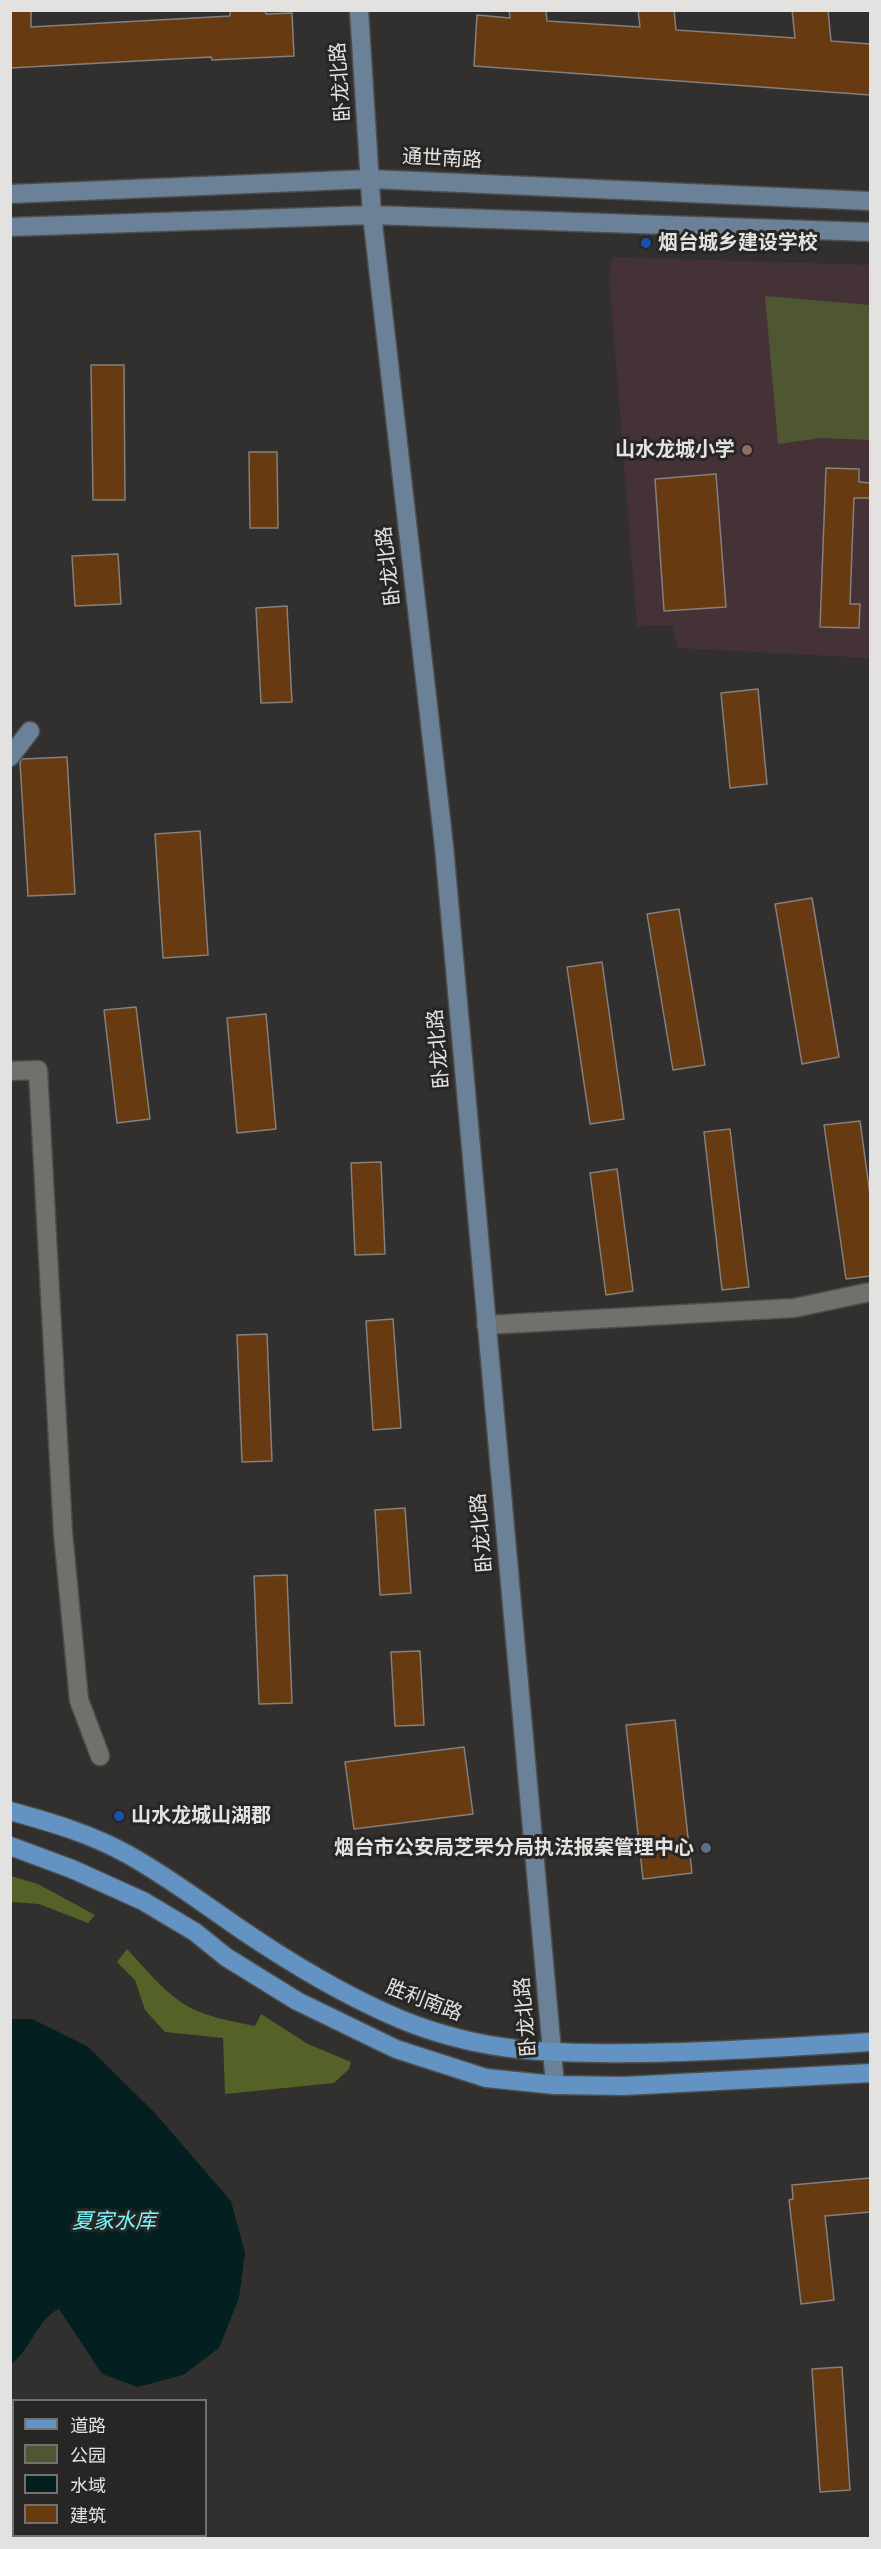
<!DOCTYPE html>
<html>
<head>
<meta charset="utf-8">
<style>
  body { margin:0 }
  #map { position:relative; width:881px; height:2549px; overflow:hidden; background:#31302e; font-family:"Zilla Slab","Noto Sans SC",serif }
  canvas { display:block }
  .frame { position:absolute; inset:0; border:12px solid #e3e2e0; pointer-events:none }
  .legend { position:absolute; left:12px; top:2399px; width:195px; height:138px; box-sizing:border-box; background:#282624; border:2px solid #73716f; margin:0; padding:8px 10px; list-style:none; font-size:18px; color:#e3e2e0 }
  .legend li { display:flex; align-items:center; gap:12px; height:30px }
  .legend b { width:30px; border:2px solid #73716f }
</style>
</head>
<body>
<div id="map">
<canvas width="881" height="2549"></canvas>
<div class="frame"></div>
<ul class="legend">
<li><b style="height:8px;background:#6293c2"></b>道路</li>
<li><b style="height:16px;background:#4e5731"></b>公园</li>
<li><b style="height:16px;background:#031f20"></b>水域</li>
<li><b style="height:16px;background:#683a12"></b>建筑</li>
</ul>
</div>
<script>
const ctx = document.querySelector('canvas').getContext('2d');
ctx.lineJoin = 'round';
function fill(path, color) { ctx.fillStyle = color; ctx.fill(path, 'evenodd'); }
function stroke(path, color, width, dash) { ctx.strokeStyle = color; ctx.lineWidth = width; ctx.lineCap = dash ? 'butt' : 'round'; ctx.setLineDash(dash || []); ctx.stroke(path); }
function write(font, color, halo, rows, align = 'center') {
  ctx.font = font + ' "Zilla Slab","Noto Sans SC",serif'; ctx.lineWidth = 6; ctx.setLineDash([]); ctx.textBaseline = 'middle'; ctx.strokeStyle = halo; ctx.fillStyle = color; for (const [text, x, y, turn = 0] of rows) {
    ctx.save(); ctx.translate(x, y); ctx.rotate((+turn || 0) * Math.PI / 180); ctx.textAlign = isNaN(turn) ? turn : align; if (halo) ctx.strokeText(text, 0, 0); ctx.fillText(text, 0, 0); ctx.restore();
  }
}
fill(new Path2D(`
  M613 257 870 265V658L678 648 672 625 637 626 609 276Z`), '#453237');
fill(new Path2D(`
  M765 296 870 305V440L821 438 778 444Z`), '#4e5731');
fill(new Path2D(`
  M11 1876 38 1884 95 1915 88 1923 39 1904 11 1902Z
  M127 1949C145 1968 162 1990 184 2004 204 2017 231 2021 255 2026L261 2014 308 2044 351 2062 349 2069 334 2083 225 2094 223 2038 165 2032 145 2010 135 1980 117 1962Z`), '#546127');
fill(new Path2D(`
  M11 2019H32L87 2046 154 2112 231 2201 245 2253 239 2298 219 2348 183 2375 138 2387 102 2374 59 2309C37 2319 31 2350 11 2364Z`), '#031f20');
const building = new Path2D(`
  M10 10H31V27L230 16V10H265L266 14 292 13 294 56 212 60 211 57 10 68Z
  M509 10H546L547 21 640 27 638 10H674L676 30 795 38 792 10H828L831 41 870 44V95L474 66 477 15 510 18Z
  M91 365H124L125 500H93Z
  M249 452H277L278 528H250Z
  M826 468 859 469V482L870 483V498H854L850 604H860L859 628 820 627Z
  M716 474 726 607 664 611 655 479Z
  M118 554 121 604 75 606 72 556Z
  M287 606 292 702 261 703 256 608Z
  M758 689 767 784 730 788 721 693Z
  M67 757 75 894 28 896 20 762 22 759Z
  M200 831 208 955 163 958 155 834Z
  M812 898 839 1057 802 1064 775 904Z
  M679 909 705 1065 673 1070 647 914Z
  M602 962 624 1119 590 1124 567 967Z
  M136 1007 150 1119 117 1123 104 1010Z
  M266 1014 276 1129 237 1133 227 1018Z
  M860 1121 870 1195V1276L846 1279 824 1125Z
  M730 1129 749 1287 722 1290 704 1132Z
  M381 1162 385 1254 355 1255 351 1163Z
  M617 1169 633 1291 606 1295 590 1173Z
  M393 1319 401 1428 373 1430 366 1321Z
  M267 1334 272 1461 242 1462 237 1335Z
  M405 1508 411 1593 380 1595 375 1510Z
  M287 1575 292 1703 259 1704 254 1576Z
  M420 1651 424 1725 395 1726 391 1652Z
  M675 1720 692 1873 643 1879 626 1725Z
  M464 1747 473 1814 354 1829 345 1762Z
  M870 2178V2212L825 2216 834 2300 801 2304 789 2200 793 2199 792 2185Z
  M842 2367 850 2490 820 2492 812 2369Z`);
fill(building, '#683a12');
stroke(building, '#83807e', 1.5);
const street = new Path2D(`
  M10 1071 38 1070 63 1533 79 1700 100 1756
  M486 1325 794 1308 870 1292`);
const secondary = new Path2D(`
  M359 10 372 215 444 846 555 2085
  M10 194 370 179 870 201
  M10 227 372 215 870 232
  M10 757 30 731`);
const primary = new Path2D(`
  M10 1811C50 1822 91 1834 127 1854 176 1881 219 1916 266 1946 306 1972 355 2000 400 2019 482 2053 553 2054 640 2053 717 2052 793 2047 870 2042
  M10 1846 72 1869 143 1901 195 1932 226 1957 297 2001 396 2049 486 2078 555 2085 624 2086 870 2073`);
stroke(street, '#4e4d4b', 21);
stroke(secondary, '#4e4d4b', 21);
stroke(primary, '#4e4d4b', 21);
stroke(street, '#71706d', 18);
stroke(secondary, '#6a8197', 18);
stroke(primary, '#6293c2', 18);
for (const [x, y, r, color] of [
  [646,243,6,"#1a4fb4"],
  [747,450,6,"#8d6e63"],
  [119,1816,6,"#1a4fb4"],
  [706,1848,6,"#5c6f8a"]
]) { const dot = new Path2D(); dot.arc(x, y, r, 0, 2 * Math.PI); ctx.fillStyle = color; ctx.fill(dot); stroke(dot, '#282624', 2); }
write('20px', '#e3e2e0', '#282624', [
  ["卧龙北路",341,82,-94],
  ["通世南路",442,159,3],
  ["卧龙北路",389,566,-97],
  ["卧龙北路",439,1049,-95],
  ["卧龙北路",482,1533,-95],
  ["胜利南路",424,2001,21],
  ["卧龙北路",526,2017,-95]
]);
write('bold 20px', '#e3e2e0', '#282624', [
  ["烟台城乡建设学校",658,243],
  ["山水龙城小学",735,450,"right"],
  ["山水龙城山湖郡",131,1816],
  ["烟台市公安局芝罘分局执法报案管理中心",694,1848,"right"]
], 'left');
write('italic 21px', '#78f8fd', '#282624', [
  ["夏家水库",114,2222]
]);
</script>
</body>
</html>
